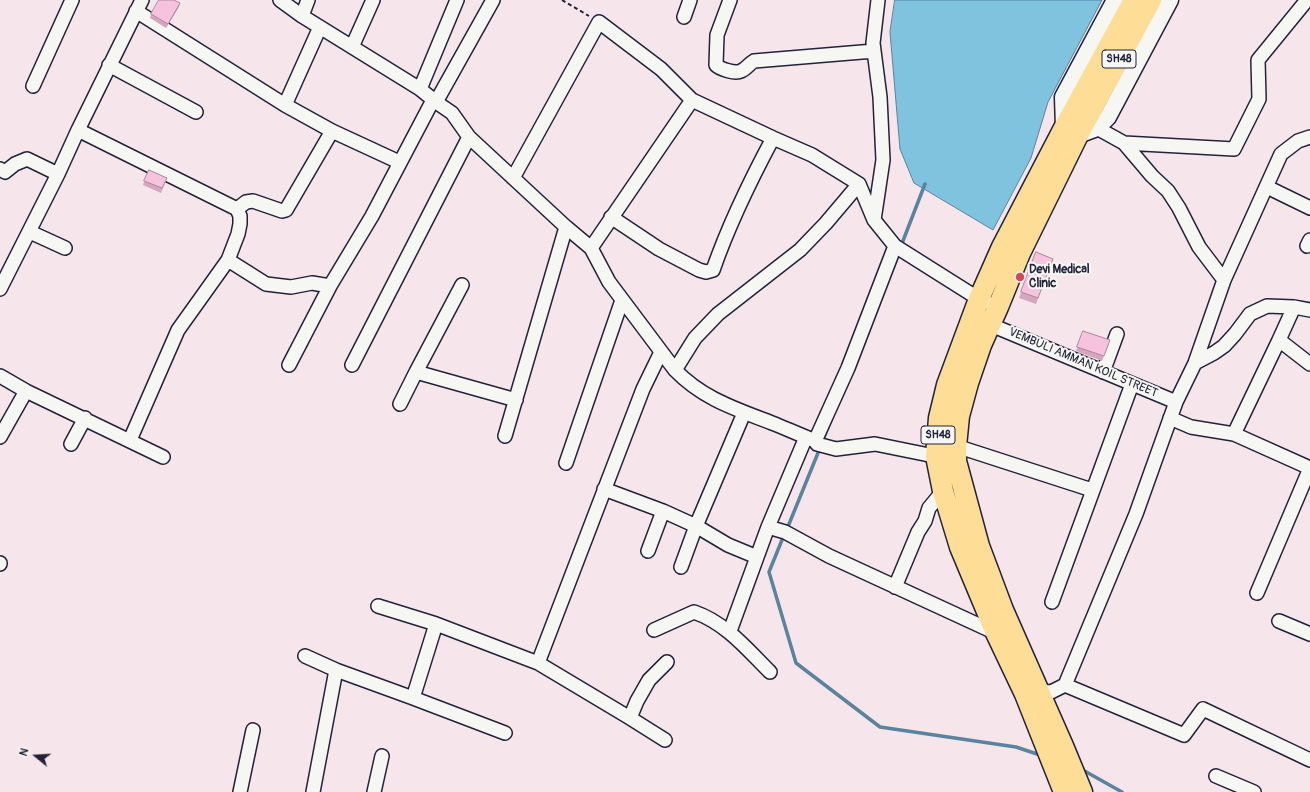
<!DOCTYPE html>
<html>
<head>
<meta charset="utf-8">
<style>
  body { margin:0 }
  #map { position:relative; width:1310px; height:792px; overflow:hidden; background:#f6e6ec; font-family:Pangolin,sans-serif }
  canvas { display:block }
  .north { position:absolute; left:16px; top:736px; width:40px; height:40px; -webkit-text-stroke:3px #f6f6f2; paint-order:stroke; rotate:288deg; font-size:11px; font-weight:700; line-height:16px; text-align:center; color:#22223b }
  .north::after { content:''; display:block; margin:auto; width:14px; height:18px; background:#22223b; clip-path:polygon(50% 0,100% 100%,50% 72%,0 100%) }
</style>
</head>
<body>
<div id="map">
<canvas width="1310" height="792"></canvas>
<div class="north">N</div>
</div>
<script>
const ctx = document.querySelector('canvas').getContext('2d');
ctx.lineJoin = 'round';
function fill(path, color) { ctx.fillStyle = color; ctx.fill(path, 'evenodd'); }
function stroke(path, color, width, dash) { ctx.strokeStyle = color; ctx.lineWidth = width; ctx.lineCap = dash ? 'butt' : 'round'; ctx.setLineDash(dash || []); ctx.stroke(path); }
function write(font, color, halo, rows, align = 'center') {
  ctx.font = font + ' Pangolin,sans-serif'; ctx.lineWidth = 4; ctx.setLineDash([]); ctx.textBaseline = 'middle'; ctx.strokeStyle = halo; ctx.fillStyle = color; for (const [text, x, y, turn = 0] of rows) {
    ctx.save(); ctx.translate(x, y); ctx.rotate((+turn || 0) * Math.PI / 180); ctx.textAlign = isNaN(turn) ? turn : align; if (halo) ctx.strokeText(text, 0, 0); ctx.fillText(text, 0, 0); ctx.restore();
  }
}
const water = new Path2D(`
  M895 0H1102L1048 102 1031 158 993 230 914 183 900 149 890 32Z`);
fill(water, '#7fc3df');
stroke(water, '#5a839d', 1);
stroke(new Path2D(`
  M901 246 925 184
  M822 442 831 420
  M787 529 820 448
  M784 535 769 572 796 663 880 727 1016 747 1043 756
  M1081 769 1122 792`), '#5a839d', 3.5);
const minor = new Path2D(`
  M280 0 302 16 420 89 436 102 452 113 469 137 566 227 591 248 609 282 675 370C703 399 736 409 772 423 787 429 801 435 815 441L817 444 836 449 875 444 944 458
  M730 0 717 35 716 65C720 69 735 74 741 71 746 69 749 64 754 61L874 51
  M136 11 285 105 320 27
  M302 16 308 0
  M684 17 690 0
  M352 47 373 0
  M109 65 196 112
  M33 86 72 0
  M420 89 457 0
  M436 102 493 0
  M285 105 332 131 399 162
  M1097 128 1124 143 1152 176 1168 191 1179 208 1199 247 1224 280
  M78 130 237 209 240 216V224L238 234 228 260 178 330 130 440
  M1124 143 1234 149 1259 99 1258 60 1307 0
  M0 169 5 172 15 164 27 159 58 174
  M513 178 599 22 661 69 692 100 773 138 812 155 859 184 874 220 895 246 979 299 986 302
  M1267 187 1310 208
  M237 209 246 202 253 201 282 211 286 210 332 131
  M611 217 659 249 699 270 706 272 713 270C729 224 750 181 773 138
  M874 220 883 160 880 97 873 43 878 0
  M30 232 65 248
  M1307 246 1310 240
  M591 248 692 100
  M228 260 266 284 291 287 312 283 330 286
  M462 285 416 372 516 400
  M0 289 58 174 78 130 142 0
  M1294 307 1310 310
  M984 322 1176 402
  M1195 363 1214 353 1224 346 1235 334 1250 314 1267 306 1294 307 1279 340 1310 364
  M289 365 330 286 372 216 433 100
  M352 365 469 137
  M675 370 695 338 718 314 800 250 826 223 859 184
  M1103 372 1117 334
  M0 376 26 391 163 457
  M400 404 416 372
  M1170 418 1191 427 1234 434 1310 468
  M1234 434 1279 340
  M505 436 566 227
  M0 437 26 391
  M815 441 848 368 895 246
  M71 444 85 418
  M956 446 1092 490
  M566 463 622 300
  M604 489 663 511 696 526 728 545 757 557 768 527 785 532 829 556 996 633
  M768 527 806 437
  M648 551 663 511
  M0 563V564
  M681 567 696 526 744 413
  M895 587 918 532 925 521 929 508 943 491
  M1257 593 1310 468
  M1052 602 1132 384
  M378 606 436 624 538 663 630 718 637 701 649 680 667 662
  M1279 621 1310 634
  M654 630 694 612C726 623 747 649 770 672
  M730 631 757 557
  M305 656 336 670 413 698 436 624
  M538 663 643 389 661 352
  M1065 685 1184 735 1203 709 1310 760
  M1039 691 1051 692 1065 685 1136 514 1176 402 1195 363 1224 280 1281 154 1298 141 1310 137
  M413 698 505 733
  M630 718 665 740
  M1216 776 1254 792
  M240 792 253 730
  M313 792 336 670
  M374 792 382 756`);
const tertiary = new Path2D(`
  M1064 128 1063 97 1115 0
  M1078 135 1097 128 1108 117 1170 0`);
const primary = new Path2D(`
  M1064 792 1025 694 996 633 960 547 943 491 936 456 939 418 947 385 979 299 1002 247 1064 128 1134 0
  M1082 792 1063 746 1003 610 979 546 956 461V446L959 416 968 383 981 345 998 307 1020 253 1078 135 1151 0`);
stroke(minor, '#22223b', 16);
stroke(tertiary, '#22223b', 19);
stroke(primary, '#22223b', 23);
stroke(new Path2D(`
  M562 0 589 16`), '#22223b', 2, [4, 3]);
stroke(minor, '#f6f6f2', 13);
stroke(tertiary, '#f6f6f2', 16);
stroke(primary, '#fedd96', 20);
fill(new Path2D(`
  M180 3 178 8 166 28 150 18 151 14Z
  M149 170 167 178 161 193 143 185Z
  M1036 252 1053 259 1036 304 1019 298Z
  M1083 331 1110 340 1102 361 1076 351Z`), '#d4a7bf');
fill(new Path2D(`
  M180 3 178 8 166 28 168 24Z`), '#ad889b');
const building = new Path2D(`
  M159 0H174L180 3 168 24 151 14Z
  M149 170 167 178 162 188 144 181Z
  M1036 252 1053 259 1038 298 1021 292Z
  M1083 331 1110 340 1104 356 1077 347Z`);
fill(building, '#f7c2de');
stroke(building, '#ad889b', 1);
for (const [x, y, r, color] of [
  [1020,277,5,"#d1495b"]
]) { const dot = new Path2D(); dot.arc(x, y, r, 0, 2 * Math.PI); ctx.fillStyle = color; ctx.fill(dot); stroke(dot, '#f6f6f2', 1.5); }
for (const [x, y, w] of [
  [1119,59,34],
  [938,435,34]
]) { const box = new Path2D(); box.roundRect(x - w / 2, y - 9, w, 18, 3); ctx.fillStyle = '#f6f6f2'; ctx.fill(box); stroke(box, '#22223b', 1); }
write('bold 11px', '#22223b', null, [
  ["SH48",1119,59],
  ["SH48",938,435]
]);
write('bold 12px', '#22223b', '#f6f6f2', [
  ["Devi Medical",1029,270],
  ["Clinic",1029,284]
], 'left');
write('12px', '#22223b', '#f6f6f2', [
  ["VEMBULI AMMAN KOIL STREET",1083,363,23]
]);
</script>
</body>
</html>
